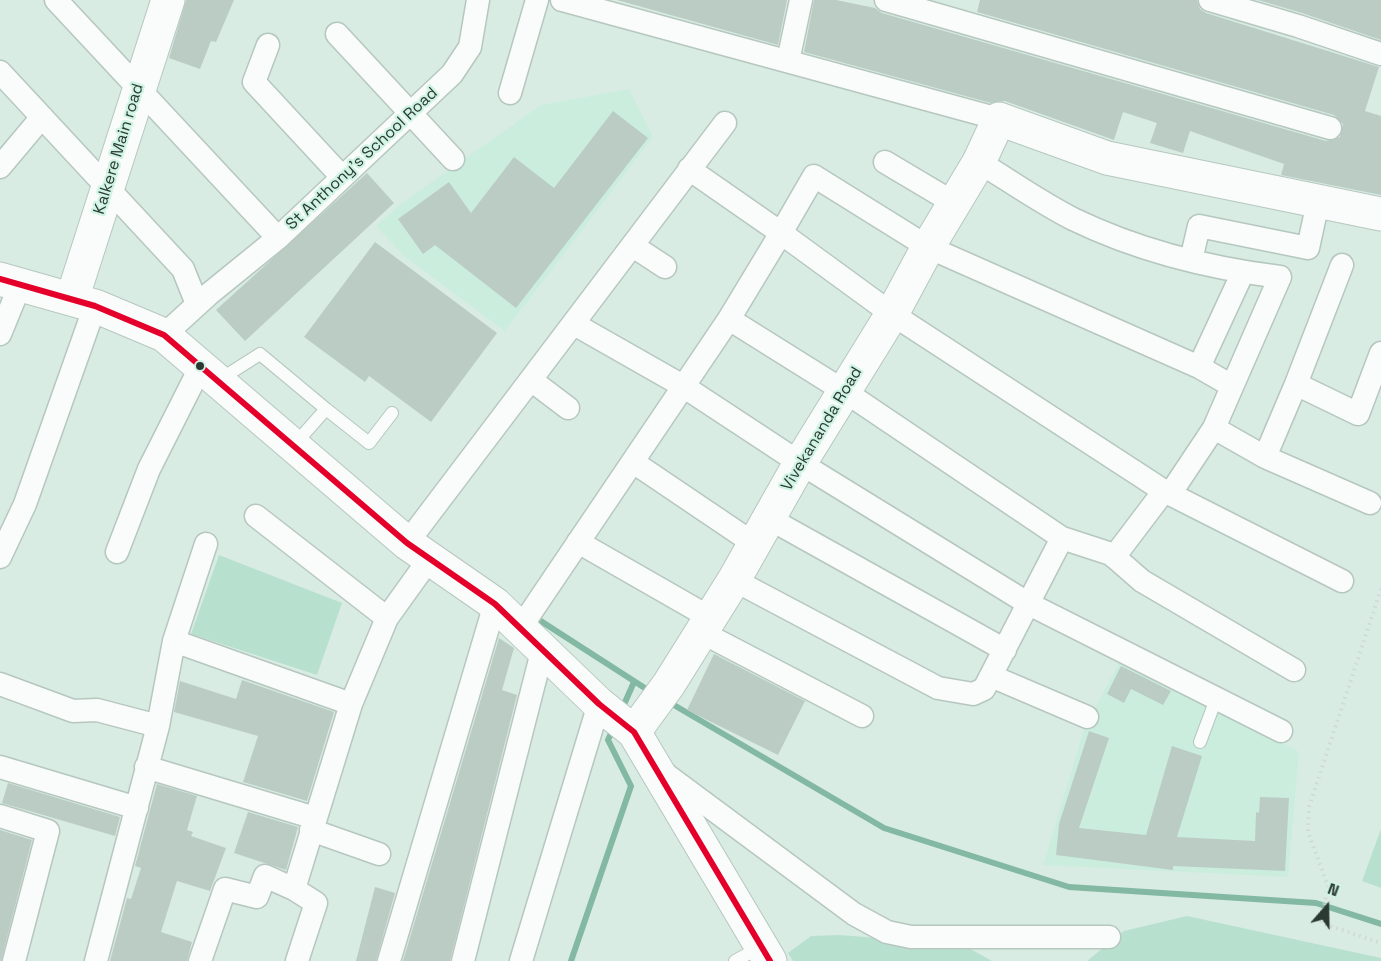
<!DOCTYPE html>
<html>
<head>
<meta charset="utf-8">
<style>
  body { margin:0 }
  #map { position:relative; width:1381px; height:961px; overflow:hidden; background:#d8ece3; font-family:"Space Grotesk",sans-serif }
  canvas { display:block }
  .north { position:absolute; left:1297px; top:877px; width:60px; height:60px; -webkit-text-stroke:4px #d0f4e4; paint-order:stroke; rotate:20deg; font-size:16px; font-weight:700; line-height:24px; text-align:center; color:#2b3933 }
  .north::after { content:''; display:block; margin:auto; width:21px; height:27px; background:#2b3933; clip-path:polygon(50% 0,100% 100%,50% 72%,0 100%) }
</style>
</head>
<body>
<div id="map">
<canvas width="1381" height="961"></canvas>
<div class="north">N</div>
</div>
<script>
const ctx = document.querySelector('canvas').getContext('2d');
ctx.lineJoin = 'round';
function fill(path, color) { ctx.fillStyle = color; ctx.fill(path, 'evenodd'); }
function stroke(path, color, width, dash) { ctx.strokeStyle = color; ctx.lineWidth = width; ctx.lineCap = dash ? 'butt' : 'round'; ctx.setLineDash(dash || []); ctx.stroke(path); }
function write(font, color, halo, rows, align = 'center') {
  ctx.font = font + ' "Space Grotesk",sans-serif'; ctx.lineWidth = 4.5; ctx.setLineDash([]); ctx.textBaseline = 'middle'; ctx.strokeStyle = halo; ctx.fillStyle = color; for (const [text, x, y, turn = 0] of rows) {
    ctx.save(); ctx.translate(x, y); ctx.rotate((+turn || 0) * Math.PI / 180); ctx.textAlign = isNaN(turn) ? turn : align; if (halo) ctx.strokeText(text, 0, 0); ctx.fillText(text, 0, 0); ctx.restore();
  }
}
fill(new Path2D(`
  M629 89 653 137 505 331 404 256 376 226 402 203 541 105Z
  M1122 658 1179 686 1299 752 1288 877 1043 865 1085 726Z`), '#cbedde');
fill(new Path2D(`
  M219 555 342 603 317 675 191 634Z
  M1381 829V888L1362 881Z
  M1187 916 1381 958V961H1087L1124 931Z
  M840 935 963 945 992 961H793L788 953 811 936Z`), '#b8e0cf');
stroke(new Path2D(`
  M533 616 651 692
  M667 701 884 828 1069 887 1316 903 1381 924
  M622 709 634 682
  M571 961 631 786 608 740 613 729`), '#83b8a3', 6);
fill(new Path2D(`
  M186 0H234L216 42 211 41 200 69 169 58Z
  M617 0H787L778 45Z
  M814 0H836L875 8 882 13 1326 141 1340 137 1343 124 1334 115 977 12 980 0H1197L1200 9 1206 13 1379 67 1365 111 1381 116V195L1281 175 1284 164 1190 131 1183 153 1150 143 1157 123 1123 112 1114 140 1005 101 991 103 804 52Z
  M1258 0H1381V40L1302 13Z
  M613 111 648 138 516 308 435 245 423 254 398 219 449 182 471 213 514 157 554 188Z
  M367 173 394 203 245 341 216 310Z
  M375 242 497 333 431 422 369 376 365 382 304 337Z
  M499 638 514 648 502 690 517 695 450 961H403Z
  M714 654 805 701 778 755 687 710Z
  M1121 666 1171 691 1163 705 1131 689 1124 703 1107 694Z
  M242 680 334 712 307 801 243 782 258 736 174 712 180 681 236 699Z
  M1089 731 1109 738 1079 828 1146 835 1172 746 1202 756 1177 837 1255 841 1256 812 1259 813 1260 797 1289 798 1285 871 1173 866V870L1056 855 1059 824Z
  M8 783 120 817 115 836 2 803Z
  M157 784 197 796 187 830 193 832 191 836 226 848 210 891 177 881 161 932 192 942 187 961H110L127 898 131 899 141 868 135 866Z
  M248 812 298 827 286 870 234 853Z
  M0 830 32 840 1 961H0Z
  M375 887 395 893 376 961H356Z`), '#bbccc4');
const lane = new Path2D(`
  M219 380 260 354 326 409 295 444
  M326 409 369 443 392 413
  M1200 742 1216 699
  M735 961 760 947`);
const street = new Path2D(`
  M56 0 278 238
  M562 0 999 119
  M886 0 1330 128
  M1210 0 1298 26 1381 54
  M337 34 453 159
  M268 45 254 82 342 177
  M788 61 801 0
  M0 72 183 269 197 304
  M510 93 537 0
  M885 162 954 203
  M979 162C1010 181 1041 203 1073 219 1139 251 1208 268 1280 277L1214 428 1170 494
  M0 167 42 117
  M689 169 781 233 814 176 928 247 1199 367 1232 386
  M633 246 665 267
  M1191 260 1199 226 1308 248 1318 202
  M729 319 844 391 1062 538
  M574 324 683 386 800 463 1029 604 1281 731
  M0 334 20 285
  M164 335 209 294 278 238 452 74 470 47 478 0
  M1199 367 1243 272
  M531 380 568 408
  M1296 384 1342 265
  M1214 428 1265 457 1370 503
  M1265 457 1296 384 1358 414 1381 353
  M633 462 753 543
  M256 516 387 618
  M770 519 1005 650
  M578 542 709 617
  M407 543 725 123
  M117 552 149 469 201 366
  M0 557 25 504 95 306
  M1114 557 1164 491
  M734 580 938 688 973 694 984 689 1062 538 1111 554 1142 581 1294 670
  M521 627 729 319 781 233 892 314 1164 491 1342 581
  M701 632 862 716
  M174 641 351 704
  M991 676 1087 717
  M0 684 73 711 97 710 158 726
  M0 767 137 808
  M146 767 315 818
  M664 773 854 914 887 932 911 937H1109
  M0 816 48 831 14 961
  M311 830 379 854
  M294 889 316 903 297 961
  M96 961 158 726 174 641 206 544
  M200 961 225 889 257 897 265 876 294 889 351 704 387 618 430 558
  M389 961 495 604
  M463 961 543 648
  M521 961 599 704`);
const secondary = new Path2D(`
  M0 279 95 306 164 335 407 543 495 604 599 704 634 732 770 961
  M72 299 168 0
  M634 732 669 684 734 580 800 463 892 314 928 247 979 162 999 119 1107 158 1381 214`);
stroke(lane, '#b6c7bf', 14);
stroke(street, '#b6c7bf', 25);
stroke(secondary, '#b6c7bf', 35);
stroke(new Path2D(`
  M1381 589 1309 807 1308 832 1328 886 1321 923 1381 943`), '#d1d8d5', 4, [1.5, 4.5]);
stroke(lane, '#f9fcfb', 12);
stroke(street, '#f9fcfb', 22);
stroke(secondary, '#f9fcfb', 33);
stroke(new Path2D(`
  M0 279 95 306 164 335 407 543 495 604 599 704 634 732 770 961`), '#e4002b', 6);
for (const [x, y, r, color] of [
  [200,366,5,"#2b3933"]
]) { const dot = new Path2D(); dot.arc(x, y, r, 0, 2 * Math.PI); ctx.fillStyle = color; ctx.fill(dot); stroke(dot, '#d0f4e4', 2); }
write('16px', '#2b3933', '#d0f4e4', [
  ["Kalkere Main road",119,149,-73],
  ["St Anthony's School Road",362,159,-43],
  ["Vivekananda Road",822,429,-59]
]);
</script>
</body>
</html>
